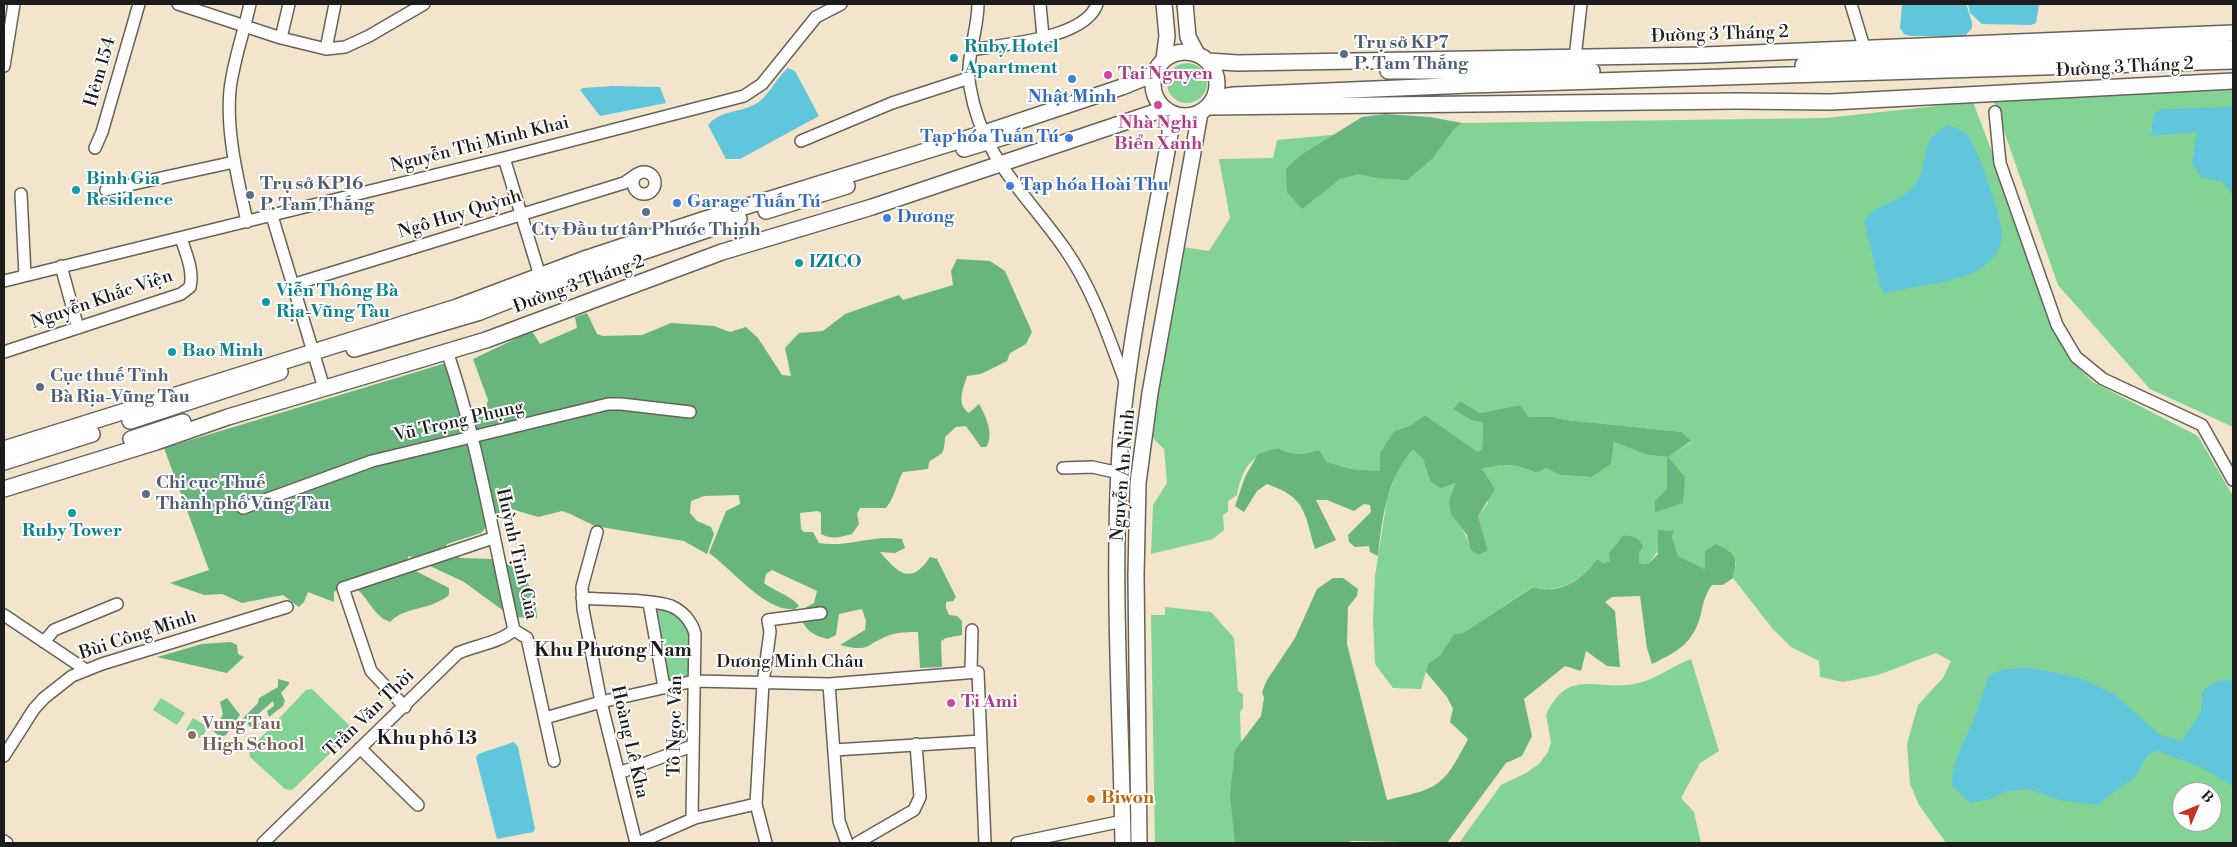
<!DOCTYPE html>
<html>
<head>
<meta charset="utf-8">
<style>
  body { margin:0 }
  #map { position:relative; width:2237px; height:847px; overflow:hidden; background:#f2e5cb; font-family:"Libre Bodoni",serif }
  canvas { display:block }
  .frame { position:absolute; inset:0; border:5px solid #1c1c1c; pointer-events:none }
  .north { position:absolute; left:2172px; top:782px; width:50px; height:50px; box-sizing:border-box; background:#fff; border:1px solid #a4a4a4; border-radius:50%; rotate:45deg; font-size:14px; font-weight:700; line-height:20px; text-align:center; color:#1c1c1c }
  .north::after { content:''; display:block; margin:auto; width:18px; height:22px; background:#c8321e; clip-path:polygon(50% 0,100% 100%,50% 72%,0 100%) }
</style>
</head>
<body>
<div id="map">
<canvas width="2237" height="847"></canvas>
<div class="frame"></div>
<div class="north">B</div>
</div>
<script>
const ctx = document.querySelector('canvas').getContext('2d');
ctx.lineJoin = 'round';
function fill(path, color) { ctx.fillStyle = color; ctx.fill(path, 'evenodd'); }
function stroke(path, color, width, dash) { ctx.strokeStyle = color; ctx.lineWidth = width; ctx.lineCap = dash ? 'butt' : 'round'; ctx.setLineDash(dash || []); ctx.stroke(path); }
function write(font, color, halo, rows, align = 'center') {
  ctx.font = font + ' "Libre Bodoni",serif'; ctx.lineWidth = 4; ctx.setLineDash([]); ctx.textBaseline = 'middle'; ctx.strokeStyle = halo; ctx.fillStyle = color; for (const [text, x, y, turn = 0] of rows) {
    ctx.save(); ctx.translate(x, y); ctx.rotate((+turn || 0) * Math.PI / 180); ctx.textAlign = isNaN(turn) ? turn : align; if (halo) ctx.strokeText(text, 0, 0); ctx.fillText(text, 0, 0); ctx.restore();
  }
}
fill(new Path2D(`
  M1167 83a20 20 0 1 1 40 0a20 20 0 1 1-40 0Z
  M2233 88V427L2150 389 2058 285 1992 97Z
  M1973 102 2072 362 2093 382 2198 436 2233 496V843H1946L1919 805 1910 784 1907 744 1918 705 1943 678 1951 661 1936 653 1878 675 1843 682 1820 677 1819 661 1791 647 1772 628 1733 578 1736 562 1705 551V569L1678 556 1672 536 1674 531 1648 564 1639 563V552L1604 563 1597 559C1581 581 1560 594 1532 587L1463 633 1454 634 1440 655 1428 664 1421 689 1393 688 1375 664 1373 619 1375 576 1387 499 1399 466 1413 448 1423 459 1430 481 1457 483C1440 522 1463 514 1470 549L1488 550 1478 516 1488 503 1482 469C1502 463 1518 464 1537 473L1546 468 1560 475 1592 477 1611 464 1614 442 1647 455 1667 457 1691 442 1682 432 1566 420 1553 417H1529L1520 405 1480 413 1460 401 1453 409 1471 420 1483 423 1482 449 1478 452 1425 415 1410 426 1394 431 1380 452V471L1351 469 1327 462 1319 450C1303 455 1292 456 1278 448 1250 457 1243 466 1237 495L1228 501V512L1223 515 1224 530 1213 539 1151 554 1153 505 1167 483 1164 449 1151 436 1182 247 1209 251 1230 218 1219 159 1273 158 1277 140 1461 123 1826 118ZM1668 458 1683 502 1662 509 1655 501 1667 489ZM2182 792H2212V822H2182Z
  M1165 607 1211 612 1234 638 1238 691 1243 694V708L1240 712 1241 744 1246 747V843H1155L1151 615H1165Z
  M662 608 670 609 688 626 690 664 686 680 671 683 666 677 656 612Z
  M1691 659 1719 751 1700 763 1681 798 1694 812 1701 843H1459L1501 785 1526 773 1539 764 1548 752 1551 742 1546 715C1568 667 1596 691 1634 684 1655 681 1671 666 1691 659Z
  M312 689 352 728 351 733 292 790 285 789 250 757 249 750 306 690Z
  M161 698 185 713 177 725 153 710Z
  M193 718 208 727 201 739 186 730Z`), '#82d394');
fill(new Path2D(`
  M1385 114 1430 117 1462 123 1453 130 1433 158 1407 180 1377 178 1358 174 1340 179 1302 209 1287 192 1286 169 1301 155 1362 117Z
  M957 259 990 261 1005 271 1032 332 1026 344 1010 353 1007 361 981 374 967 376C963 389 956 404 969 413L979 404C985 414 995 436 986 447H981L966 426 956 427 945 437C944 456 943 452 929 462L928 469 903 472C896 484 895 497 886 508H860L857 514 859 524 852 534C840 537 832 540 821 534V513L818 511 800 513 801 529 804 532H813L819 543C847 548 873 534 902 539L905 548 895 553 880 552C898 573 911 586 930 557L937 559 956 597 953 601 946 602V608L949 615 957 616 962 621V635L946 638 941 641 942 667 920 668 918 632C909 632 899 632 890 635 864 644 872 653 840 645L865 630 866 621 862 609 839 614 836 635 828 639C815 636 807 632 801 619L806 607 814 603 817 591 772 570 766 574 764 583C774 591 792 596 799 606L795 609C766 613 732 569 709 553L726 511 740 504 739 495 704 496 691 501 690 513 697 521 711 527 714 534 707 554 684 541 595 526 568 513 562 511 538 517 505 507 481 533 447 544 445 549 460 558 493 559 514 565 521 569 535 598 537 618 512 617 464 582 409 556 404 565 449 588V595C428 612 407 605 390 622 387 620 382 619 380 616 366 605 359 574 334 592V602L308 592 304 602 299 607 283 595 242 603 222 594 204 595 170 583 209 570 164 448 446 363 459 371 461 393 472 415 483 417 488 400 473 359 532 331 540 344 577 328 575 317 587 313 597 334 603 336 642 335 671 323 714 326 730 332 746 327 758 338 782 375 791 376 785 348 799 333 823 331 845 314 899 295 903 300 953 285 951 271Z
  M1460 401 1480 413 1520 405 1529 417H1553L1566 420 1682 432 1691 441 1668 457 1685 477 1683 503 1655 512V501L1667 489V457L1647 455 1614 442 1611 464 1592 477 1560 475 1546 468 1537 473C1518 464 1502 463 1482 469L1495 489 1478 516 1488 550 1478 555 1470 549 1467 535 1451 514 1449 501 1456 483 1440 488 1430 481 1423 459 1413 449C1387 478 1382 518 1378 556L1370 552 1369 546 1355 547 1349 542 1348 535 1371 512 1370 505 1364 504 1354 511 1327 500H1316L1336 540 1315 549C1304 513 1307 498 1267 484L1257 491 1244 512 1235 506 1245 477 1258 454 1278 448C1292 456 1303 455 1319 450L1327 462 1351 469 1380 471V452L1394 431 1410 426 1425 415 1478 452 1482 449 1483 423 1471 420 1453 409Z
  M1658 530 1674 531 1672 536 1678 556 1705 569V551L1716 544C1736 554 1738 556 1733 578L1723 585H1712C1705 594 1703 604 1701 614 1693 644 1678 651 1652 664L1647 648 1640 596 1612 597 1605 602 1615 611 1620 667 1607 666 1586 651 1581 671 1565 666 1524 699 1532 736 1522 756 1506 763 1447 843 1353 841 1342 843H1235L1230 795 1235 750 1261 716 1264 698 1262 692 1267 680 1295 638 1317 589 1333 578H1343L1358 589 1357 596 1348 607 1347 644 1387 800C1440 788 1443 787 1468 739L1450 722 1453 709 1447 697 1426 672 1428 664 1440 655 1454 634 1463 633 1533 587C1560 595 1581 581 1597 559L1604 563 1610 561 1609 553 1623 536C1634 535 1639 538 1643 547L1639 552V563L1648 564 1658 554Z
  M231 642 237 645 238 654 244 657 227 673 157 657 202 644Z
  M278 679 289 682V684L281 693 285 701 283 706 269 717 267 711 274 706 273 701 257 715V723H261L260 727 253 731 243 718 258 703 259 698 278 687Z
  M227 698 240 715 226 735 221 737 214 732 223 714 220 702Z`), '#69b57e');
fill(new Path2D(`
  M1902 4H1966L1972 22V28L1965 36H1910L1904 34 1900 28Z
  M1968 4H2039L2036 23 2031 25 1982 24 1970 13Z
  M788 68 795 71 819 116 740 159H726L708 125C723 108 743 114 760 101 771 92 777 77 788 68Z
  M613 86 660 87 666 103 600 116 580 90 583 88Z
  M2233 107V195L2222 181 2202 178 2192 164 2197 132 2151 136 2154 113 2161 109Z
  M1949 125C1956 128 1964 130 1968 136 1978 149 2002 218 2002 234 2002 248 1995 258 1984 266 1963 283 1912 286 1885 293L1880 286 1864 221C1877 203 1900 203 1914 186 1931 165 1916 139 1949 125Z
  M2032 668 2080 678 2114 694 2160 735 2182 741 2201 712 2202 692C2211 684 2221 677 2233 682V786L2204 769 2156 750 2146 757 2135 777 2097 805 2059 800 2028 789 2007 791 1990 799 1970 803 1952 785C1953 757 1964 744 1974 719 1979 706 1983 692 1988 679 1994 666 2020 669 2032 668Z
  M514 742 518 747 535 829 533 832 497 839 476 758 478 754Z`), '#60c6dc');
const minor = new Path2D(`
  M178 4 281 38 326 49 345 47 369 36 424 4
  M978 4C978 31 965 59 970 87 982 159 1026 193 1065 249 1093 289 1109 338 1126 384
  M1040 4 1043 37
  M1851 4 1864 47 1863 56
  M281 38 289 4
  M326 49 335 4
  M972 50C1004 44 1085 39 1097 4
  M1575 58 1581 4
  M4 66 14 4
  M1995 112 2000 163 2057 325 2076 357 2103 379 2202 425 2233 480
  M801 141 892 103 969 78
  M95 148 102 132 139 4
  M504 158 540 276
  M633 183a11 11 0 1 1 22 0a11 11 0 1 1-22 0Z
  M106 190 234 162
  M21 194 25 275
  M272 216 324 388
  M247 222C238 179 226 134 230 90 233 62 244 32 250 4
  M61 266 78 328
  M4 281 504 158 744 96 762 84 816 17 841 4
  M292 285 624 183 637 174
  M447 351C478 442 493 537 514 630L527 638 554 761
  M4 352 181 294 190 287C194 271 186 254 181 238
  M1063 468 1092 467 1120 473
  M243 508 372 461 608 404H621L690 412
  M597 532 582 587 583 609 601 702 636 843
  M582 598C604 600 653 599 671 606 683 611 692 622 695 634L692 818
  M649 603 664 687
  M4 615 86 670
  M44 642 54 630 117 604
  M971 671 972 630
  M829 684 839 821 847 843
  M405 707 371 671 343 588 493 538
  M545 718 601 702 694 681 829 684 978 672 985 843
  M360 748 418 805
  M834 750 981 741
  M4 756 34 709 44 698 72 676 102 664 287 607
  M619 773 692 746
  M4 841 7 843
  M263 843 458 653C476 645 499 643 514 630
  M638 843 695 818 756 804
  M766 843 756 804 763 683 770 632 768 620 821 613
  M857 843 914 810 920 797 916 744
  M1017 843 1123 821`);
const major = new Path2D(`
  M1164 4 1167 36 1164 59
  M1185 4 1188 37 1197 54
  M1153 84a32 32 0 1 1 64 0a32 32 0 1 1-64 0Z
  M1207 61 1238 63 1705 55 2233 33
  M1803 65 2233 48
  M1388 71H1592
  M1215 98 1234 95 1469 85 2233 61
  M1208 107 1737 101 1831 102 2233 81
  M964 149 1014 134
  M766 211 847 186
  M354 349 480 312 566 278 739 219
  M130 421 280 372
  M131 439 183 422
  M4 449 457 307 587 258 702 220 984 133 1122 87 1154 74
  M4 462 92 434
  M4 489 156 442 228 417 486 340 722 252 872 207 1164 109
  M1123 843C1121 713 1112 581 1120 451 1127 345 1152 239 1170 134L1171 113
  M1139 843 1136 575 1138 483 1150 393 1200 113`);
stroke(minor, '#676259', 14);
stroke(major, '#676259', 18);
stroke(minor, '#fff', 11);
stroke(major, '#fff', 15);
for (const [x, y, r, color] of [
  [1344,54,5,"#5c6f8a"],
  [954,58,5,"#0f9aa8"],
  [1108,75,5,"#d1479c"],
  [1072,79,5,"#3f7fe0"],
  [1158,105,5,"#d1479c"],
  [1069,138,5,"#3f7fe0"],
  [1010,186,5,"#3f7fe0"],
  [76,190,5,"#0f9aa8"],
  [250,195,5,"#5c6f8a"],
  [677,203,5,"#3f7fe0"],
  [646,212,5,"#5c6f8a"],
  [887,218,5,"#3f7fe0"],
  [799,263,5,"#0f9aa8"],
  [266,302,5,"#0f9aa8"],
  [172,352,5,"#0f9aa8"],
  [40,387,5,"#5c6f8a"],
  [146,494,5,"#5c6f8a"],
  [72,513,5,"#0f9aa8"],
  [951,703,5,"#d1479c"],
  [192,735,5,"#8d6e63"],
  [1091,799,5,"#e8710a"]
]) { const dot = new Path2D(); dot.arc(x, y, r, 0, 2 * Math.PI); ctx.fillStyle = color; ctx.fill(dot); stroke(dot, '#fff', 2); }
write('18px', '#1c1c1c', '#fff', [
  ["Đường 3 Tháng 2",1720,35,-2],
  ["Đường 3 Tháng 2",2125,68,-3],
  ["Hẻm 154",101,72,-74],
  ["Nguyễn Thị Minh Khai",480,145,-14],
  ["Ngô Huy Quỳnh",460,215,-17],
  ["Đường 3 Tháng 2",579,285,-20],
  ["Nguyễn Khắc Viện",102,300,-19],
  ["Vũ Trọng Phụng",459,422,-13],
  ["Nguyễn An Ninh",1124,475,-85],
  ["Huỳnh Tịnh Của",516,554,77],
  ["Bùi Công Minh",138,636,-18],
  ["Dương Minh Châu",790,663],
  ["Trần Văn Thời",370,714,-44],
  ["Tô Ngọc Vân",676,726,-89],
  ["Hoàng Lê Kha",629,742,77]
]);
write('bold 18px', '#4e5e75', '#fff', [
  ["Trụ sở KP7",1354,44],
  ["P. Tam Thắng",1354,65],
  ["Trụ sở KP16",260,185],
  ["P. Tam Thắng",260,206],
  ["Cty Đầu tư tân Phước Thịnh",646,231,"center"],
  ["Cục thuế Tỉnh",50,377],
  ["Bà Rịa-Vũng Tàu",50,398],
  ["Chi cục Thuế",156,484],
  ["Thành phố Vũng Tàu",156,505]
], 'left');
write('bold 18px', '#0d838f', '#fff', [
  ["Ruby Hotel",964,48],
  ["Apartment",964,69],
  ["Binh Gia",86,180],
  ["Residence",86,201],
  ["IZICO",809,263],
  ["Viễn Thông Bà",276,292],
  ["Rịa-Vũng Tàu",276,313],
  ["Bao Minh",182,352],
  ["Ruby Tower",72,532,"center"]
], 'left');
write('bold 18px', '#b23c85', '#fff', [
  ["Tai Nguyen",1118,75],
  ["Nhà Nghỉ",1158,124,"center"],
  ["Biển Xanh",1158,145,"center"],
  ["Ti Ami",961,703]
], 'left');
write('bold 18px', '#366cbe', '#fff', [
  ["Nhật Minh",1072,98,"center"],
  ["Tạp hóa Tuấn Tú",1059,138,"right"],
  ["Tạp hóa Hoài Thu",1020,186],
  ["Garage Tuấn Tú",687,203],
  ["Dương",897,218]
], 'left');
write('bold 18px', '#785e54', '#fff', [
  ["Vung Tau",202,725],
  ["High School",202,746]
], 'left');
write('bold 18px', '#c56008', '#fff', [
  ["Biwon",1101,799]
], 'left');
write('bold 19px', '#1c1c1c', '#fff', [
  ["Khu Phương Nam",613,651],
  ["Khu phố 13",427,739]
]);
</script>
</body>
</html>
